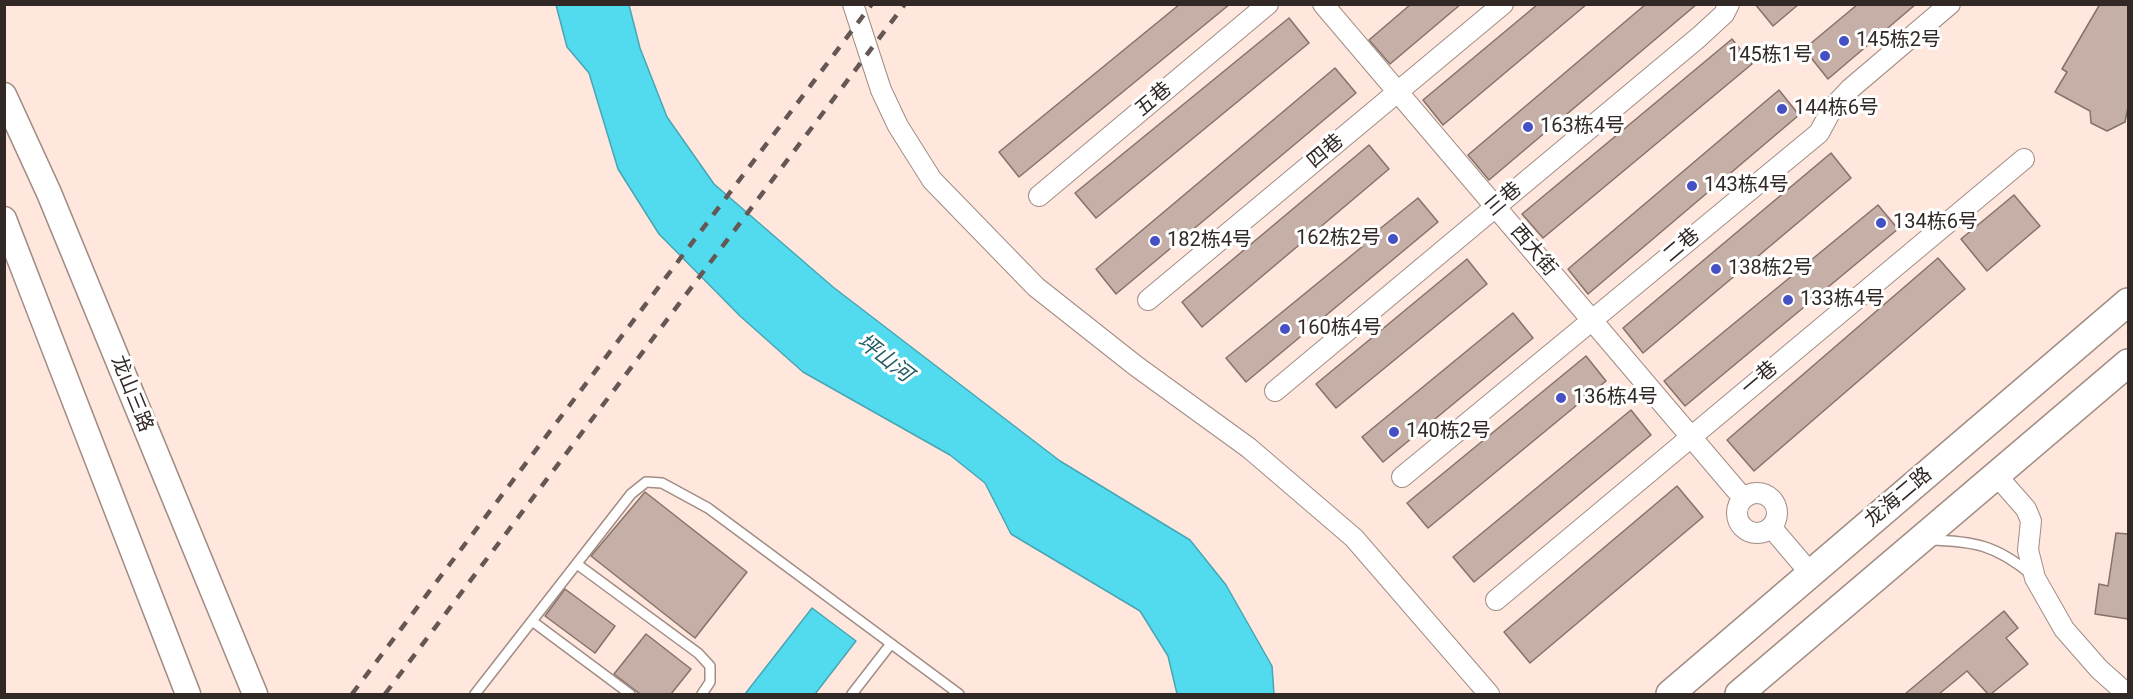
<!DOCTYPE html>
<html>
<head>
<meta charset="utf-8">
<style>
  body { margin:0 }
  #map { position:relative; width:2133px; height:699px; overflow:hidden; background:#ffe7de; font-family:Roboto,sans-serif }
  canvas { display:block }
  .frame { position:absolute; inset:0; border:6px solid #322926; pointer-events:none }
</style>
</head>
<body>
<div id="map">
<canvas width="2133" height="699"></canvas>
<div class="frame"></div>
</div>
<script>
const ctx = document.querySelector('canvas').getContext('2d');
ctx.lineJoin = 'round';
function fill(path, color) { ctx.fillStyle = color; ctx.fill(path, 'evenodd'); }
function stroke(path, color, width, dash) { ctx.strokeStyle = color; ctx.lineWidth = width; ctx.lineCap = dash ? 'butt' : 'round'; ctx.setLineDash(dash || []); ctx.stroke(path); }
function write(font, color, halo, rows, align = 'center') {
  ctx.font = font + ' Roboto,"Noto Sans SC",sans-serif'; ctx.lineWidth = 6; ctx.setLineDash([]); ctx.textBaseline = 'middle'; ctx.strokeStyle = halo; ctx.fillStyle = color; for (const [text, x, y, turn = 0] of rows) {
    ctx.save(); ctx.translate(x, y); ctx.rotate((+turn || 0) * Math.PI / 180); ctx.textAlign = isNaN(turn) ? turn : align; if (halo) ctx.strokeText(text, 0, 0); ctx.fillText(text, 0, 0); ctx.restore();
  }
}
const water = new Path2D(`
  M556 5H629L640 48 667 117 714 184 833 287 1060 461 1190 540 1226 585 1272 666 1274 694H1177L1168 656 1140 611 1011 534 985 483 950 455 803 372 740 316 659 234 618 169 589 73 567 47Z
  M812 608 856 641 815 694H745Z`);
fill(water, '#52dbef');
stroke(water, '#48a6b3', 1.5);
const building = new Path2D(`
  M1180 4H1230L1019 177 999 152Z
  M1411 4H1461L1390 64 1369 40Z
  M1538 4H1587L1443 125 1423 100Z
  M1646 4H1697L1489 180 1468 155Z
  M1755 4H1799L1773 26Z
  M1858 4H1916L1828 79 1804 49Z
  M2100 4H2128V107L2125 122 2107 131 2091 123 2090 111 2055 92 2067 72 2062 69Z
  M1289 18 1309 43 1096 218 1075 193Z
  M1732 39 1752 64 1543 238 1522 214Z
  M1335 68 1356 93 1116 294 1096 269Z
  M1779 90 1799 115 1588 294 1568 269Z
  M1369 145 1389 169 1202 327 1182 302Z
  M1831 153 1851 178 1643 353 1623 328Z
  M2014 195 2040 226 1987 271 1961 239Z
  M1418 198 1438 222 1246 382 1226 358 1363 246 1361 244Z
  M1878 205 1898 229 1685 406 1664 381Z
  M1938 258 1965 289 1754 471 1727 440Z
  M1467 259 1487 284 1336 408 1316 384Z
  M1513 313 1533 338 1383 462 1362 437Z
  M1586 356 1606 381 1428 528 1407 503Z
  M1631 410 1651 435 1474 582 1453 557Z
  M1677 486 1703 517 1530 663 1504 632Z
  M645 492 747 572 695 638 591 556Z
  M2116 533 2128 534V619L2095 614 2099 584 2108 586Z
  M565 589 615 626 595 653 545 616Z
  M2004 611 2018 628 2006 638 2028 664 1991 694H1988L1967 671 1939 694H1905Z
  M646 634 691 669 671 694H640L614 674Z`);
fill(building, '#c5afa6');
stroke(building, '#867269', 1.5);
const service = new Path2D(`
  M1929 540C1974 541 1996 545 2032 575
  M577 564 698 653 710 666V682L702 694
  M532 621 630 694
  M475 694 631 494 646 482 662 483 708 508 959 694
  M852 694 890 645`);
const minor = new Path2D(`
  M853 4 881 90 898 126 932 180 1036 287 1136 366 1249 448 1354 538 1489 694
  M1323 4 1743 498
  M1039 196 1268 4
  M1148 300 1503 4
  M1275 391 1699 37 1724 14 1729 4
  M1997 476 2026 509 2031 521 2028 550 2035 578 2064 629 2099 669 2127 694
  M1402 477 1819 133 1833 107 1850 89 1950 4
  M1737 513a20 20 0 1 1 40 0a20 20 0 1 1-40 0Z
  M1771 527 1811 574
  M1496 600 2024 159`);
const tertiary = new Path2D(`
  M4 95 49 193 255 694
  M4 219 188 694`);
const secondary = new Path2D(`
  M1670 694 2128 302
  M1739 694 2128 363`);
stroke(service, '#a28d84', 12);
stroke(minor, '#a28d84', 22);
stroke(tertiary, '#a28d84', 27);
stroke(secondary, '#a28d84', 30);
stroke(service, '#fff', 9);
stroke(minor, '#fff', 20);
stroke(tertiary, '#fff', 24);
stroke(secondary, '#fff', 27);
stroke(new Path2D(`
  M352 694 872 4
  M385 694 905 4`), '#655854', 4.5, [10, 10]);
for (const [x, y, r, color] of [
  [1844,41,6,"#4650c5"],
  [1825,56,6,"#4650c5"],
  [1782,109,6,"#4650c5"],
  [1528,127,6,"#4650c5"],
  [1692,186,6,"#4650c5"],
  [1881,223,6,"#4650c5"],
  [1393,239,6,"#4650c5"],
  [1155,241,6,"#4650c5"],
  [1716,269,6,"#4650c5"],
  [1788,300,6,"#4650c5"],
  [1285,329,6,"#4650c5"],
  [1561,398,6,"#4650c5"],
  [1394,432,6,"#4650c5"]
]) { const dot = new Path2D(); dot.arc(x, y, r, 0, 2 * Math.PI); ctx.fillStyle = color; ctx.fill(dot); stroke(dot, '#fff', 2); }
write('20px', '#322926', '#fff', [
  ["145栋2号",1856,41],
  ["145栋1号",1813,56,"right"],
  ["144栋6号",1794,109],
  ["163栋4号",1540,127],
  ["143栋4号",1704,186],
  ["134栋6号",1893,223],
  ["162栋2号",1381,239,"right"],
  ["182栋4号",1167,241],
  ["138栋2号",1728,269],
  ["133栋4号",1800,300],
  ["160栋4号",1297,329],
  ["136栋4号",1573,398],
  ["140栋2号",1406,432]
], 'left');
write('20px', '#322926', '#fff', [
  ["五巷",1154,100,-40],
  ["四巷",1326,152,-40],
  ["三巷",1504,200,-40],
  ["二巷",1682,246,-40],
  ["西大街",1533,251,50],
  ["一巷",1760,379,-40],
  ["龙山三路",131,394,68],
  ["龙海二路",1899,498,-40]
]);
write('italic 21px', '#245d65', '#fff', [
  ["坪山河",884,359,38]
]);
</script>
</body>
</html>
